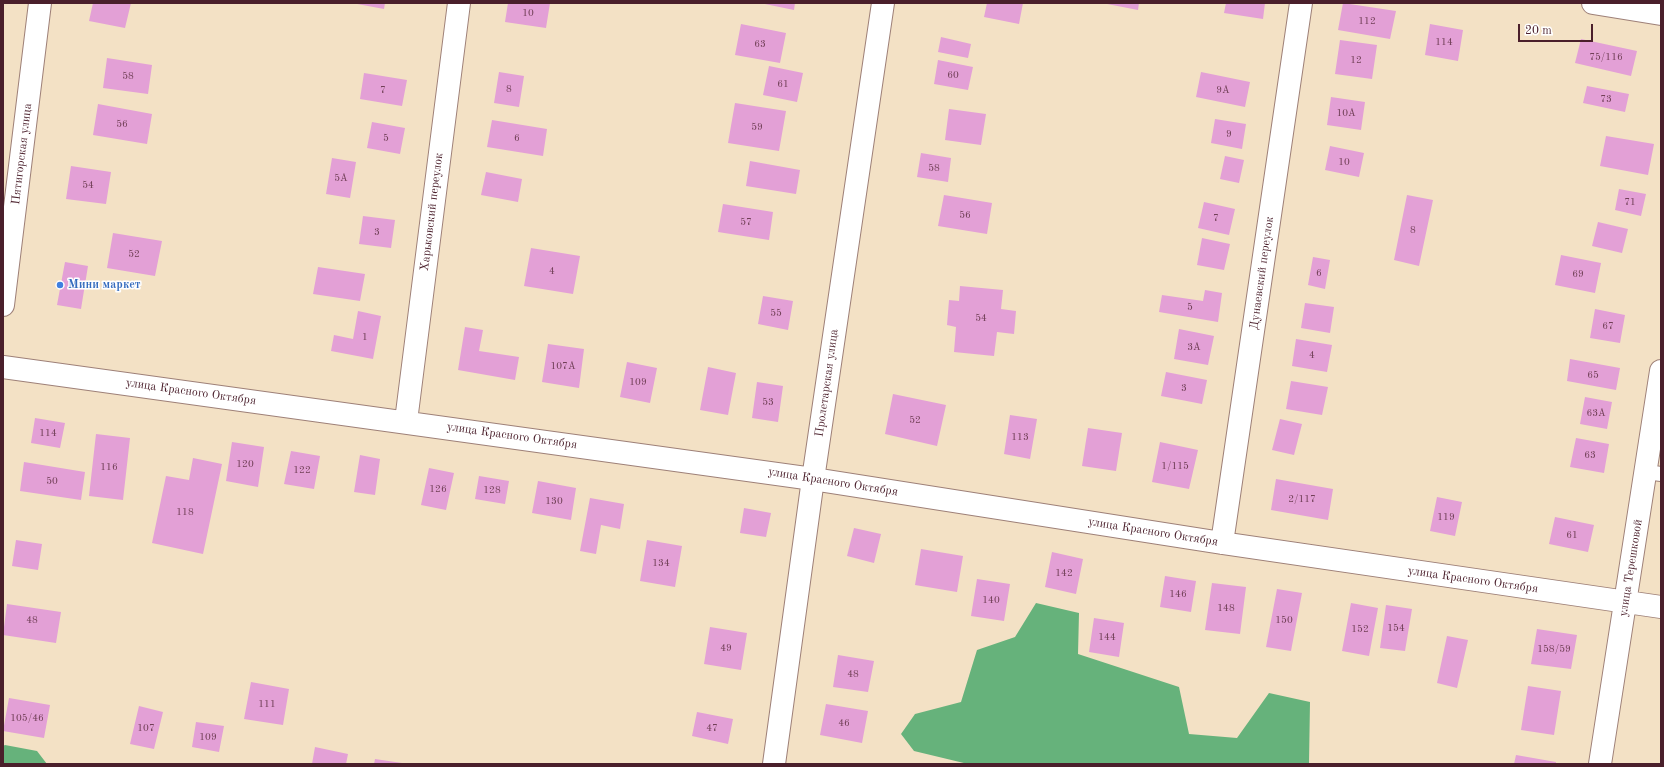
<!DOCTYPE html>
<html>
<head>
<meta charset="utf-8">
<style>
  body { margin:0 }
  #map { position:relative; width:1664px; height:767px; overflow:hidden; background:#f3e1c5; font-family:"Old Standard TT",serif }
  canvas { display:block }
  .frame { position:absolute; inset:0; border:4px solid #4a1f2b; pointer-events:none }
  .scale { position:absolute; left:1518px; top:24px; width:75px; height:18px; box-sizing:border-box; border:2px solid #4a1f2b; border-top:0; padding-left:5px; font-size:12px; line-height:14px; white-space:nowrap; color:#4a1f2b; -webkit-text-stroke:3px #fff; paint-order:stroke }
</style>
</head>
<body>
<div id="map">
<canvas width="1664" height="767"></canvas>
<div class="frame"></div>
<div class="scale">20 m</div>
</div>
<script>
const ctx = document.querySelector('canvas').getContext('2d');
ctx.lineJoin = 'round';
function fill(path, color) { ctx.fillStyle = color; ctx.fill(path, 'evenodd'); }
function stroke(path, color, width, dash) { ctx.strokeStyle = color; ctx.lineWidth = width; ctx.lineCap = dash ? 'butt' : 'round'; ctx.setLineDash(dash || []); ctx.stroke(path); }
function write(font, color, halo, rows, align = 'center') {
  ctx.font = font + ' "Old Standard TT",serif'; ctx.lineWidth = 3; ctx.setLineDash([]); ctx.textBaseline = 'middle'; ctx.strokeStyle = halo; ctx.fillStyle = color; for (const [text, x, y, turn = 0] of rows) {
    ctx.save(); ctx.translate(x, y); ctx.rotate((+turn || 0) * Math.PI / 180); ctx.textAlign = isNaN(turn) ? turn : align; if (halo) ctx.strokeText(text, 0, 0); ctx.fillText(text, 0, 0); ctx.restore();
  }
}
fill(new Path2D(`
  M1036 603 1079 613 1078 654 1179 687 1189 734 1237 738 1269 693 1310 702 1309 763 968 764 914 751 901 734 915 714 961 702 977 650 1015 637Z
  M5 745 37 751 47 764H3V746Z`), '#66b27b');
fill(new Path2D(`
  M93 3H131L125 28 89 21Z
  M352 3H385L384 9Z
  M508 3H550L546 28 505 22Z
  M760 3H795L794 10Z
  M987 3H1023L1019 24 984 17Z
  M1102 3H1139L1138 10Z
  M1226 3H1265L1263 19 1224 13Z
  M1343 3 1396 11 1390 39 1338 30Z
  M741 24 786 33 780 63 735 55Z
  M1430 24 1463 30 1458 61 1425 55Z
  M941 37 971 44 968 58 938 52Z
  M1581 39 1637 51 1631 76 1575 63Z
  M1340 40 1377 45 1372 79 1335 74Z
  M107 58 152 65 148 94 103 88Z
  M938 60 973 67 968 90 934 84Z
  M769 66 803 73 797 102 763 95Z
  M499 72 524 76 519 107 494 103Z
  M1201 72 1250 82 1245 107 1196 97Z
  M364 73 407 80 402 106 360 99Z
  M1587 86 1629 94 1625 112 1583 103Z
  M1331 97 1365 102 1361 130 1327 125Z
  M735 103 786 111 779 151 728 143Z
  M98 104 152 114 147 144 93 135Z
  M949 109 986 114 981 145 945 140Z
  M1215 119 1246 124 1242 149 1211 143Z
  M492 120 547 129 543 156 487 147Z
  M372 122 405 128 400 154 367 148Z
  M1606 136 1654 144 1648 175 1600 166Z
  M1330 146 1364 153 1359 177 1325 170Z
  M921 153 951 158 948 182 917 177Z
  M1225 156 1244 160 1239 183 1220 179Z
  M332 158 356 162 350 198 326 194Z
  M750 161 800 170 796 194 746 186Z
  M71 166 111 172 106 204 66 199Z
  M486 172 522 179 518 202 481 195Z
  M1619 189 1646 194 1641 216 1615 210Z
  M944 195 992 203 987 234 938 226Z
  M1407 195 1433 200 1419 266 1394 260Z
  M1204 202 1235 209 1229 235 1198 228Z
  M723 204 773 212 769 240 718 232Z
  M363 216 395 220 391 248 359 244Z
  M1598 222 1628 229 1622 253 1592 246Z
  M113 233 162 241 155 276 107 268Z
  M1202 238 1230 244 1224 270 1197 265Z
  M531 248 580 256 573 294 524 286Z
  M1561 255 1601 263 1595 293 1555 285Z
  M1313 257 1330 260 1325 289 1308 285Z
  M65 262 88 266 81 309 57 305Z
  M318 267 365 274 360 301 313 294Z
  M960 286 1003 290 1001 309 1016 311 1014 334 997 332 994 356 954 352 956 327 947 325 949 300 959 301Z
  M1205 290 1222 293 1218 322 1159 312 1162 295 1203 301Z
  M763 296 793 301 788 330 758 324Z
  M1305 303 1334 307 1330 333 1301 328Z
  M1595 309 1625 315 1620 343 1590 338Z
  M358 311 381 316 373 359 331 351 334 335 353 339Z
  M465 327 483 330 479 351 519 357 515 380 458 370Z
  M1179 329 1214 336 1208 365 1174 359Z
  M1296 339 1332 345 1327 372 1292 366Z
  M548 344 584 349 579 388 542 382Z
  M1570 359 1620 368 1616 390 1567 381Z
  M627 362 657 368 650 403 620 397Z
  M708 367 736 373 728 415 700 410Z
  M1166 372 1207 380 1202 404 1161 396Z
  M1291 381 1328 387 1322 415 1286 409Z
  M757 382 783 386 778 422 752 418Z
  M893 394 946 405 937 446 885 434Z
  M1585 397 1612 402 1607 429 1580 424Z
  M1010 415 1037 419 1030 459 1004 454Z
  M35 418 65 423 60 448 31 443Z
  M1280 419 1302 424 1294 455 1272 450Z
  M1088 428 1122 433 1116 471 1082 466Z
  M96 434 130 438 123 500 89 496Z
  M1576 438 1609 444 1604 473 1570 467Z
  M232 442 264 447 258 487 226 481Z
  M1160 442 1198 450 1189 489 1152 482Z
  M291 451 320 456 314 489 284 484Z
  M360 455 380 459 375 495 354 492Z
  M193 458 222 464 203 554 152 543 166 476 189 480Z
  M24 462 85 472 81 500 20 491Z
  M429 468 454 473 446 510 421 505Z
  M479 476 509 481 505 504 475 499Z
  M1276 479 1333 489 1328 520 1271 510Z
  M538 481 576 488 571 520 532 513Z
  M1437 497 1462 502 1455 536 1430 531Z
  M590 498 624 504 620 529 601 525 596 554 580 551Z
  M744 508 771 513 766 537 740 533Z
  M1555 517 1594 525 1588 552 1549 544Z
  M854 528 881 534 874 563 847 556Z
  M16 540 42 544 38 570 12 566Z
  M647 540 682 546 675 587 640 581Z
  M921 549 963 556 957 592 915 585Z
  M1052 552 1083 559 1076 594 1045 587Z
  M1165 576 1196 581 1191 612 1160 607Z
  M977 579 1010 584 1004 621 971 616Z
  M1212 583 1246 587 1240 634 1205 630Z
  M1277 589 1302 593 1291 651 1266 647Z
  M1351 603 1378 608 1369 656 1342 651Z
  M7 604 61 612 56 643 3 635Z
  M1386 605 1412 609 1405 651 1380 648Z
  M1094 618 1124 623 1119 657 1089 652Z
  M710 627 747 633 741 670 704 664Z
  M1537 629 1577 635 1571 669 1531 664Z
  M1447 636 1468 640 1457 688 1437 683Z
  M838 655 874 661 868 692 833 687Z
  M251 682 289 689 283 725 244 719Z
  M1528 686 1561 691 1554 735 1521 730Z
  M9 698 50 705 44 738 3 731Z
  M826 704 868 711 862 743 820 735Z
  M139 706 163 712 154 749 130 744Z
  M697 712 733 719 728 744 692 736Z
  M196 722 224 726 219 752 192 747Z
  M315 747 348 754 346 764H312Z
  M1516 755 1556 762V764H1514Z
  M375 759 402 763V764H374Z`), '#e3a0d6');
const service = new Path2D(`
  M1646 472 1661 474`);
const minor = new Path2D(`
  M1593 3 1661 14
  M3 305 40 3
  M3 367 813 479 1222 543 1661 607
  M406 421 459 3
  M1222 543 1301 3
  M774 764 813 479 883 3
  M1600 764 1661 371`);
stroke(service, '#9e8078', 16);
stroke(minor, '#9e8078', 24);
stroke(service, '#fff', 14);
stroke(minor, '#fff', 22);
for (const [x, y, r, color] of [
  [60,285,4,"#3f7fe0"]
]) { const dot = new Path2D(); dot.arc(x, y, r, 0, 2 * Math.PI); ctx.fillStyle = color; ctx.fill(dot); stroke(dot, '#fff', 1.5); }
write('10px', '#703f56', null, [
  ["10",528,13],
  ["112",1367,21],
  ["114",1444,42],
  ["63",760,44],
  ["75/116",1606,57],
  ["12",1356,60],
  ["60",953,75],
  ["58",128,76],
  ["61",783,84],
  ["8",509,89],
  ["7",383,90],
  ["9А",1223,90],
  ["73",1606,99],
  ["10А",1346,113],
  ["56",122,124],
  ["59",757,127],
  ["9",1229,134],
  ["5",386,138],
  ["6",517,138],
  ["10",1344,162],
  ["58",934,168],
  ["5А",341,178],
  ["54",88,185],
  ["71",1630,202],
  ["56",965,215],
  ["7",1216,218],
  ["57",746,222],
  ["8",1413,230],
  ["3",377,232],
  ["52",134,254],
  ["4",552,271],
  ["6",1319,273],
  ["69",1578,274],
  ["5",1190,307],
  ["55",776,313],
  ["54",981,318],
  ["67",1608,326],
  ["1",365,337],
  ["3А",1194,347],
  ["4",1312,355],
  ["107А",563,366],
  ["65",1593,375],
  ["109",638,382],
  ["3",1184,388],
  ["53",768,402],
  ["63А",1596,413],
  ["52",915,420],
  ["114",48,433],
  ["113",1020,437],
  ["63",1590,455],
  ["120",245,464],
  ["1/115",1175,466],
  ["116",109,467],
  ["122",302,470],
  ["50",52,481],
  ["126",438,489],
  ["128",492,490],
  ["2/117",1302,499],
  ["130",554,501],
  ["118",185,512],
  ["119",1446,517],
  ["61",1572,535],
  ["134",661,563],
  ["142",1064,573],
  ["146",1178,594],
  ["140",991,600],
  ["148",1226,608],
  ["48",32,620],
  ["150",1284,620],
  ["154",1396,628],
  ["152",1360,629],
  ["144",1107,637],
  ["49",726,648],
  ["158/59",1554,649],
  ["48",853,674],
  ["111",267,704],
  ["105/46",27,718],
  ["46",844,723],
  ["107",146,728],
  ["47",712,728],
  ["109",208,737]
]);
write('12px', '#4a1f2b', '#fff', [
  ["Пятигорская улица",22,154,-83],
  ["Харьковский переулок",432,212,-83],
  ["Дунаевский переулок",1262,273,-82],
  ["Пролетарская улица",827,383,-82],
  ["улица Красного Октября",191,392,8],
  ["улица Красного Октября",512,436,8],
  ["улица Красного Октября",833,482,9],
  ["улица Красного Октября",1153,532,9],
  ["улица Терешковой",1631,568,-81],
  ["улица Красного Октября",1473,580,8]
]);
write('bold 12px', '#366cbe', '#fff', [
  ["Мини маркет",68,285]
], 'left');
</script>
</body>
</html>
